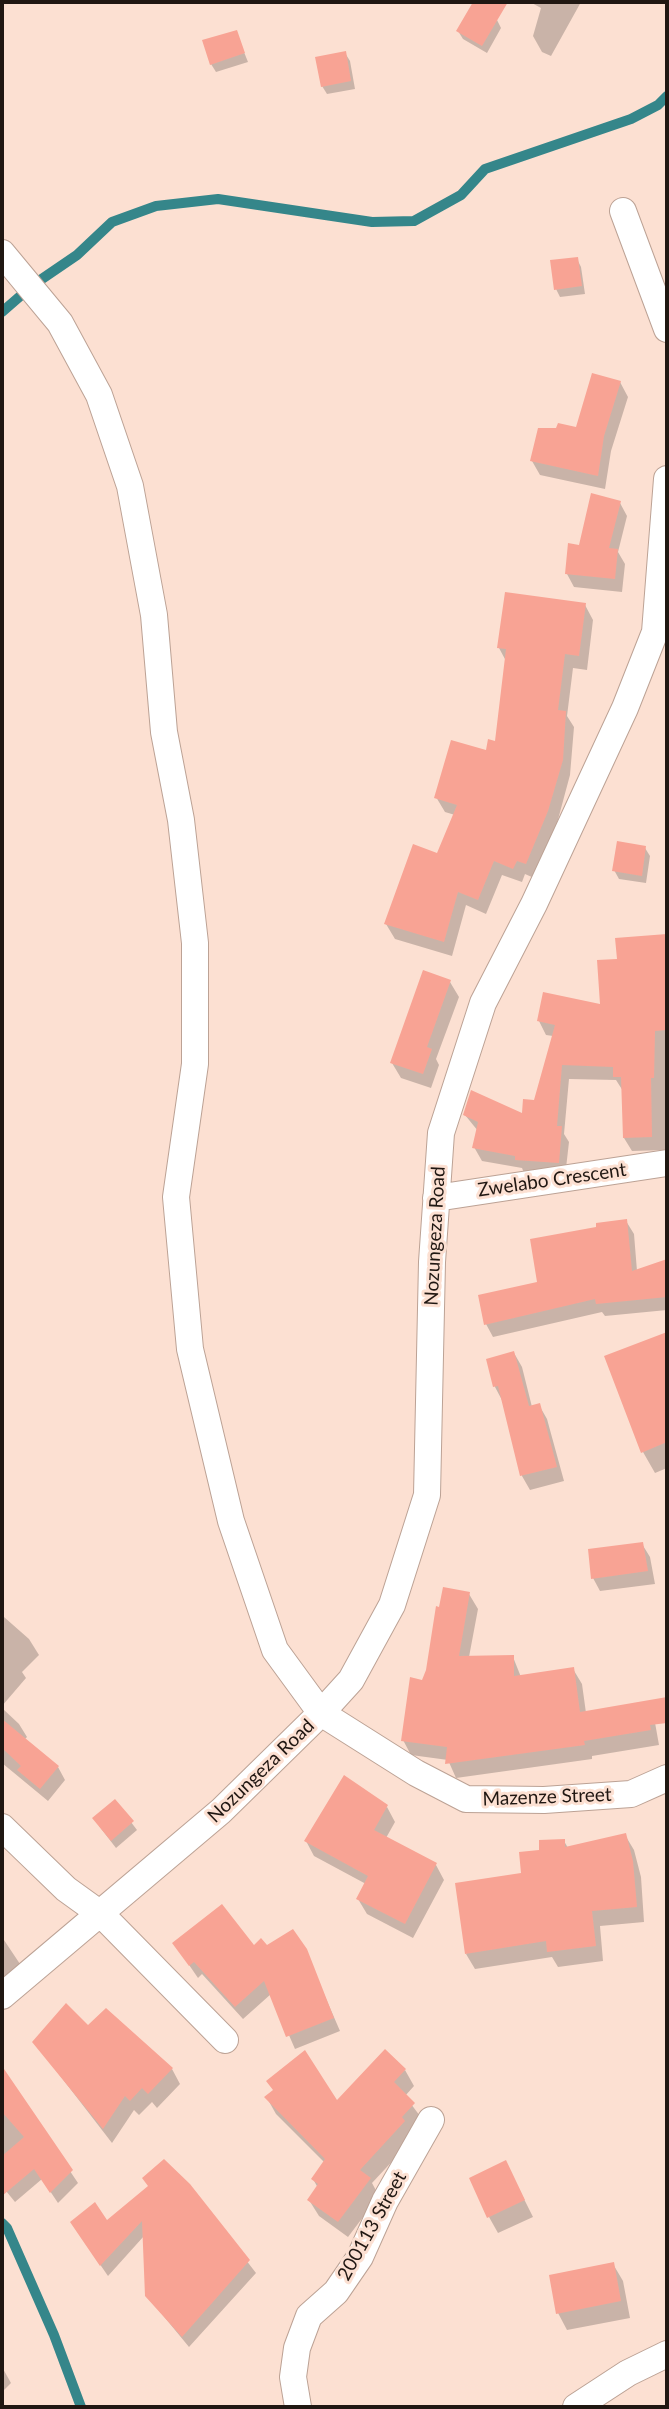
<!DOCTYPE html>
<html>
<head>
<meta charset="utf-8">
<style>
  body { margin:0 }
  #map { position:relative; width:669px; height:2409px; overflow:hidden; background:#fce0d2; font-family:Lato,sans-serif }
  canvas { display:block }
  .frame { position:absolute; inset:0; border:4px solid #201712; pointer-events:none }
</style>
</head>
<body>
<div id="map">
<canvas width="669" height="2409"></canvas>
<div class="frame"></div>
</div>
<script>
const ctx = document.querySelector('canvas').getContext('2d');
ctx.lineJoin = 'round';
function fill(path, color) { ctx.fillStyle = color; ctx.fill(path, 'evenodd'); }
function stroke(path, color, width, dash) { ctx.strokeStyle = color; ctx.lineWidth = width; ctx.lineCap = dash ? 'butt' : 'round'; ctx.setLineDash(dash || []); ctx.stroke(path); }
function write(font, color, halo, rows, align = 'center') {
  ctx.font = font + ' Lato,sans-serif'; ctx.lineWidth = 6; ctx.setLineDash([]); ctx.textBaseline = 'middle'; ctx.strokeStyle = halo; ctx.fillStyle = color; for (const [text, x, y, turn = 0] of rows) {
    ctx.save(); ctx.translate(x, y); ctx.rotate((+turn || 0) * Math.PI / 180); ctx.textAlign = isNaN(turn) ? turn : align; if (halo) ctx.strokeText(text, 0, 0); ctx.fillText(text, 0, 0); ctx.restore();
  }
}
fill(new Path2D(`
  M530 2H581L551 56 542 52 533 36 541 8Z
  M497 20 501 28 487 53 463 39 458 31Z
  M236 32 248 62 216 72 211 64Z
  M345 53 350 61 355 89 327 94 322 86Z
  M577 259 581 267 585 294 560 297 556 289Z
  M620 382 628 397 611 451 605 489 540 475 532 461 577 429Z
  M620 503 627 516 618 552 625 564 622 592 574 587 567 574 581 547Z
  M585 605 593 620 587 670 573 668 567 716 574 727 570 775 556 827 534 878 525 874 522 882 502 875 486 914 466 905 452 956 395 939 386 924 438 855 455 815 445 812 436 797 496 743 506 661 499 648Z
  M645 848 650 856 646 883 619 879 614 870Z
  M667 936V1150L632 1151 624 1138 623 1091 616 1080 569 1079 564 1134 569 1142 565 1177 524 1173 522 1168 482 1161 474 1147 478 1131 465 1115 523 1116 535 1102 553 1036 546 1035 539 1021 602 1006 619 960 617 940Z
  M450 982 459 997 436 1059 439 1065 431 1088 401 1078 392 1063Z
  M626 1221 634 1234 637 1271 667 1260V1310L605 1316 602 1312 493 1337 486 1324Z
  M667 1334V1468L655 1473 643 1452 606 1357Z
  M514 1353 522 1367 532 1407 539 1405 547 1419 564 1481 530 1490 522 1476 503 1402 495 1387 488 1360Z
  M642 1544 650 1557 655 1584 600 1591 593 1578Z
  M469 1594 478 1609 469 1657H513L521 1677 573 1669 582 1684 586 1713 654 1717 659 1745 592 1756V1759L456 1778 448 1760 411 1755 403 1740 423 1682Z
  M4 1617 29 1639 39 1655 22 1672 26 1678 2 1706V1620Z
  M2 1708 19 1724 27 1737 24 1740 58 1767 65 1780 48 1801 2 1763Z
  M115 1801 137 1830 116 1848 99 1826Z
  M387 1807 395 1822 386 1838 436 1865 444 1880 413 1938 367 1914 358 1899 366 1884 314 1856 306 1841Z
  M625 1835 634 1850 641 1877 644 1922 600 1926 603 1961 558 1967 552 1957 475 1969 466 1954 540 1852 564 1841 568 1848Z
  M2 1937 22 1967 2 1984Z
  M174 1943 305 1950 340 2031 295 2049 271 1994 243 2019 202 1974 198 1978Z
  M88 2027 172 2069 180 2084 157 2108 152 2102 139 2115 134 2110 112 2143 34 2042Z
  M405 2070 414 2086 405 2096 423 2120 413 2139 372 2183 379 2196 348 2237 319 2216 309 2200 318 2188 313 2179 325 2163 276 2114 267 2098 337 2103Z
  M9 2080 78 2183 58 2203 42 2179 15 2202 2 2186V2086Z
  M506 2163 533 2217 498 2233 489 2217Z
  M188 2185 256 2273 189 2347 147 2296 144 2236 108 2276 79 2234 106 2223 149 2187Z
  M613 2264 623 2281 630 2318 567 2330 558 2313Z
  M2 2367 11 2383 2 2392Z`), '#0003');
stroke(new Path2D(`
  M2 312 33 285 77 255 112 222 156 206 218 199 372 222 414 221 461 195 485 169 631 119 658 105 667 96
  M2 2223 7 2228 54 2335 81 2407`), '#35868a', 10);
fill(new Path2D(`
  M473 2H508L482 46 456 31Z
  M237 30 245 53 210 65 202 40Z
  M346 51 351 81 321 87 315 57Z
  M578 257 582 286 554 290 550 260Z
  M592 373 621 381 604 436 598 476 530 461 538 428H556L558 423 576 427Z
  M591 493 621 501 609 548 618 549 615 579 565 574 568 543 579 545Z
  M505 592 586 603 579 656 565 654 558 710 566 711 563 760 548 811 526 864 517 861 513 869 494 861 478 900 458 892 444 942 384 924 413 844 437 853 457 805 434 798 451 740 486 750 488 739 495 741 506 649 497 648Z
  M617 841 646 846 642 876 612 871Z
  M667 934V1030L655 1031 654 1078H651L652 1137 623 1138 621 1077H613V1067L562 1065 557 1126H562L559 1163 515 1160V1156L472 1148 478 1122 463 1115 471 1090 522 1113 523 1099 534 1100 555 1025 537 1021 543 992 600 1004 597 960 617 959 615 938Z
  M423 970 451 980 427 1047 432 1049 423 1074 390 1063Z
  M627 1219 632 1271 667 1259V1297L596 1304 595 1299 484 1325 478 1295 537 1282 530 1239 596 1227V1223Z
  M667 1332V1442L641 1453 604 1356Z
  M514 1351 529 1406 540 1403 557 1467 520 1476 498 1386 493 1387 486 1359Z
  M643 1542 648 1571 591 1579 588 1549Z
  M443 1587 470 1592 459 1656 514 1655V1676L574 1667 580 1712 667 1697V1723L650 1725 651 1730 584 1741 585 1745 445 1764 447 1747 401 1741 410 1677 422 1680 426 1670 436 1606 439 1607Z
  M2 1719 59 1766 40 1789 17 1770 21 1766 2 1748Z
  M344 1775 388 1805 374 1830 437 1863 405 1924 356 1899 368 1876 304 1841Z
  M115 1799 134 1821 111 1841 92 1818Z
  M626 1833 633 1861 637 1907 592 1911 596 1946 547 1952 546 1941 465 1954 455 1883 521 1873 519 1852 539 1850V1840L565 1839V1847Z
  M222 1904 254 1945 261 1938 267 1945 293 1929 307 1949 334 2018 286 2037 264 1981 235 2007 194 1962 189 1966 172 1943Z
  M66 2003 88 2025 106 2008 173 2068 148 2094 142 2088 130 2101 125 2096 103 2129 32 2042Z
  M385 2049 406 2069 394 2082 415 2103 402 2117 405 2121 360 2170 371 2178 338 2222 307 2200 318 2184 311 2179 325 2159 264 2097 273 2090 266 2081 305 2050 337 2100Z
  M2 2066 73 2170 50 2193 34 2169 2 2196V2156L24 2137 2 2112Z
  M164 2159 190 2184 250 2260 182 2337 145 2296 142 2221 100 2266 70 2222 95 2202 107 2220 148 2186 142 2178Z
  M506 2160 525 2200 487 2218 469 2178Z
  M614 2262 621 2301 556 2314 549 2275Z`), '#f8a394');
const street = new Path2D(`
  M623 211 667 329
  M2 253 60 323 99 395 130 486 154 615 164 732 181 820 195 943V1064L176 1197 190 1349 231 1521 275 1650 321 1713 416 1773 466 1799 544 1800 631 1794 667 1778
  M436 1198 667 1163
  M2 1827 66 1889 102 1915 225 2040
  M2 1996 221 1811 321 1713 351 1680 392 1605 427 1495 432 1262 441 1133 483 1003 534 904 625 708 655 632 667 479
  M298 2407 293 2377 297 2348 309 2316 336 2292 360 2257 385 2201 431 2120
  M576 2407 628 2373 667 2354`);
stroke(street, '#bca295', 28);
stroke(street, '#fff', 26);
write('19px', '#201712', '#fce0d2', [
  ["Zwelabo Crescent",552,1180,-8],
  ["Nozungeza Road",435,1236,-87],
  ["Nozungeza Road",261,1771,-44],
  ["Mazenze Street",547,1797,-2],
  ["200113 Street",372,2226,-61]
]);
</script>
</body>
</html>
